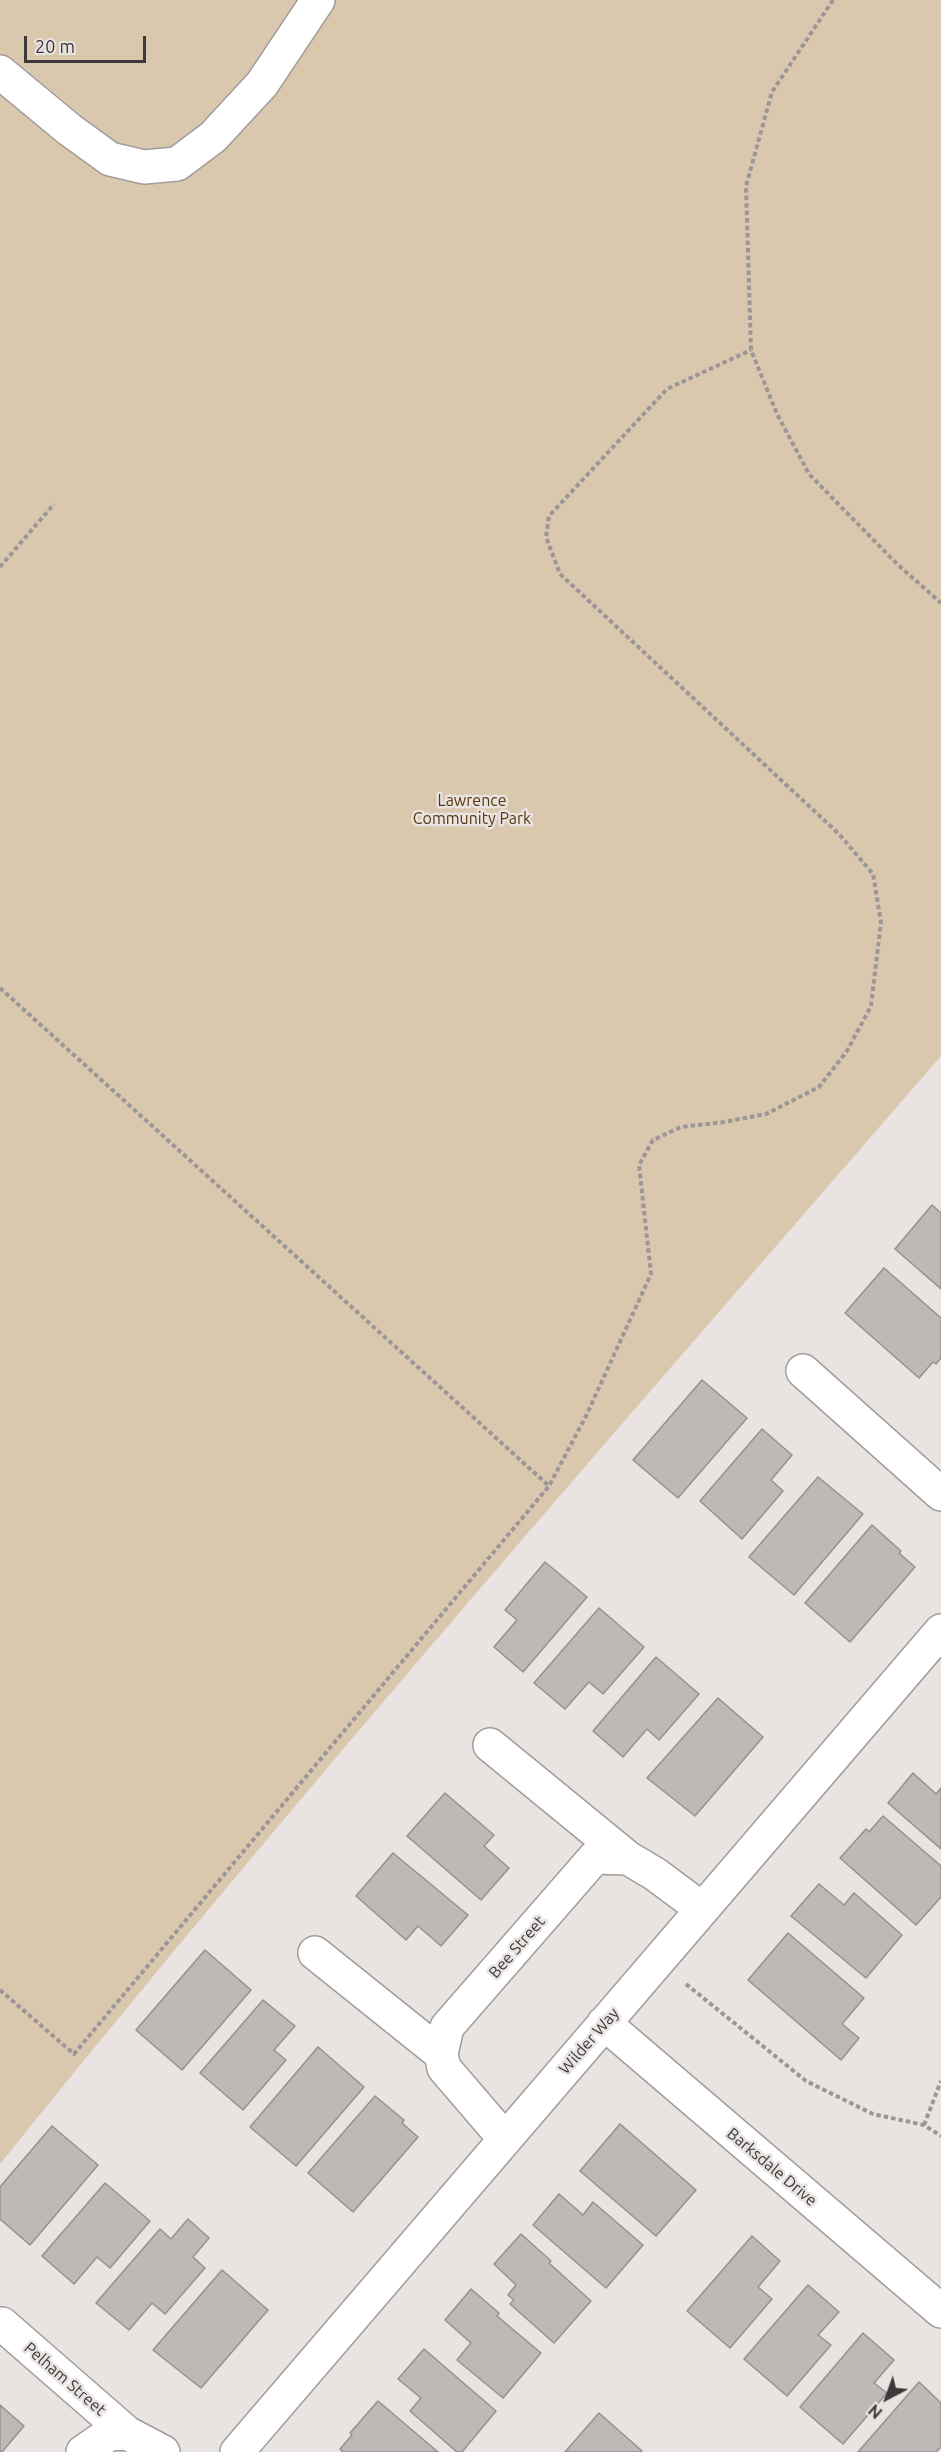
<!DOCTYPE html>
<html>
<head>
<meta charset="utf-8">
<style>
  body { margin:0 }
  #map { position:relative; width:941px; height:2452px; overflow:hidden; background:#e9e3e2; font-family:Ubuntu,sans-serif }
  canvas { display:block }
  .north { position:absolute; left:857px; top:2368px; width:60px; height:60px; -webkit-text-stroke:4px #e9e3e2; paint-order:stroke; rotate:221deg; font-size:16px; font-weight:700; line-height:24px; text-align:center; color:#3b3939 }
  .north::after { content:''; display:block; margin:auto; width:21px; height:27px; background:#3b3939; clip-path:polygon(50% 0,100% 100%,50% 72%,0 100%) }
  .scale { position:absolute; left:24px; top:36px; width:122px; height:27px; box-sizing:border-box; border:3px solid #3b3939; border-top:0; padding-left:8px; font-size:18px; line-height:21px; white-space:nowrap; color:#3b3939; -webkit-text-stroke:4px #e9e3e2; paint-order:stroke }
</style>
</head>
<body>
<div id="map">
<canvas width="941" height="2452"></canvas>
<div class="north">N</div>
<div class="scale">20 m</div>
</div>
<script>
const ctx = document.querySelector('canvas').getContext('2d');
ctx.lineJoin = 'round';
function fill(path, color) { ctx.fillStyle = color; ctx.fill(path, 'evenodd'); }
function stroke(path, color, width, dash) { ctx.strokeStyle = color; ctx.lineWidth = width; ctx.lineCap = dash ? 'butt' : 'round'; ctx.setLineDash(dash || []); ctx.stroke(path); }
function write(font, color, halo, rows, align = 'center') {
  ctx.font = font + ' Ubuntu,sans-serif'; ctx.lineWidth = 5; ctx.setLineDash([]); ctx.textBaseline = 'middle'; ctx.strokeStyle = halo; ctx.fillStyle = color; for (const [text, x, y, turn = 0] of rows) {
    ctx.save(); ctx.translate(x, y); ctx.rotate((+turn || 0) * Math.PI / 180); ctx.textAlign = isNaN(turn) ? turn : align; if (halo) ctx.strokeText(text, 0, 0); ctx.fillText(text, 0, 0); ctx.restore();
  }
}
fill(new Path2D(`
  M0 0H941V1056C624 1422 304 1786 0 2164Z`), '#d9c7ae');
const building = new Path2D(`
  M932 1205 941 1213V1289L895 1249Z
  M884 1268 941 1318V1358L936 1364 933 1362 919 1378 845 1313Z
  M702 1380 747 1418 678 1498 633 1460Z
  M762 1429 792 1455 771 1480 783 1491 742 1539 700 1501Z
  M818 1477 863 1514 794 1595 749 1557Z
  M872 1525 901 1551 899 1553 915 1567 850 1642 805 1603Z
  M545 1562 587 1597 523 1672 494 1647 517 1620 505 1610Z
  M599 1608 644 1647 603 1694 589 1682 565 1709 534 1683Z
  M656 1657 699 1694 659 1740 647 1729 623 1757 593 1731Z
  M718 1698 763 1737 695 1816 647 1778Z
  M913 1773 936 1794 941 1788V1849L888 1803Z
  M445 1793 494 1835 484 1846 509 1868 481 1900 407 1836Z
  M883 1816 941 1866V1897L916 1925 840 1858 866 1829 869 1832Z
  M393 1853 468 1915 441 1946 418 1926 406 1940 356 1896Z
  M819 1884 844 1905 854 1893 902 1935 866 1978 791 1916Z
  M788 1933 864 1998 842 2024 859 2038 841 2060 748 1980Z
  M205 1950 251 1990 182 2070 136 2030Z
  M263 2000 295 2026 274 2050 286 2060 243 2110 200 2073Z
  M318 2047 364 2087 296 2166 250 2127Z
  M375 2096 404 2120 402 2123 418 2137 353 2212 308 2173Z
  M620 2124 696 2190 656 2236 580 2171Z
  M52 2126 98 2165 30 2245 0 2219V2187Z
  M105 2183 150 2221 110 2268 97 2257 74 2284 42 2256Z
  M559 2194 583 2215 593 2202 643 2245 606 2288 533 2225Z
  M188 2219 209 2238 193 2257 205 2268 165 2314 152 2303 129 2330 96 2303 160 2229 171 2239Z
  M521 2234 551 2261 549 2263 591 2301 554 2343 510 2304 514 2300 508 2295 516 2285 494 2264Z
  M752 2236 780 2261 758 2287 772 2299 730 2348 687 2311Z
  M222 2270 268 2310 201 2388 153 2350Z
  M808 2285 839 2312 818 2335 831 2345 787 2396 744 2359Z
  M471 2289 499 2313 497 2316 541 2353 503 2398 457 2360 471 2343 445 2320Z
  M863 2333 894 2360 874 2383 887 2393 843 2444 800 2407Z
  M424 2349 496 2411 462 2452H457L410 2411 421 2398 398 2379Z
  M919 2382 941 2403V2447L936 2452H858Z
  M378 2401 438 2452H343L340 2449 352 2435 350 2433Z
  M0 2405 24 2426 2 2452H0Z
  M599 2413 642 2451 641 2452H565Z`);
fill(building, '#beb9b6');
stroke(building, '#96918f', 1.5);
const minor = new Path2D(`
  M0 72 70 130 110 159 144 167 177 164 213 137 262 84 318 0
  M803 1371 941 1494
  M490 1745 628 1858
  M315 1953 441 2054
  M604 2023 941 2311
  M505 2139 444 2068 441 2054 447 2027 595 1857 628 1858 655 1874 702 1909
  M2 2324 127 2433
  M83 2452 109 2434 127 2433 163 2452
  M237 2452 941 1631`);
stroke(minor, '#a29c9b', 36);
stroke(new Path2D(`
  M833 0 772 92 746 186 751 350 777 414 809 474 897 564 941 603
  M0 567 54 504
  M0 988 549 1486
  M686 1984 806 2081 873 2114 924 2125 941 2136
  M0 1990 74 2054 549 1486 586 1416 651 1274 639 1165 653 1140 681 1127 724 1122 766 1114 819 1087 847 1051 871 1006 881 922 873 874 839 834 560 574 546 537 549 516 667 389 751 350
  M924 2125 941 2081`), '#9b9796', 4, [4.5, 3]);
stroke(minor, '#fff', 33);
write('16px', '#543807', '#e9e3e2', [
  ["Lawrence",472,801],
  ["Community Park",472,819]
]);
write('16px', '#3b3939', '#e9e3e2', [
  ["Bee Street",517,1947,-49],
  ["Wilder Way",589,2041,-49],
  ["Barksdale Drive",772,2167,40],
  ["Pelham Street",65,2379,41]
]);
</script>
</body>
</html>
